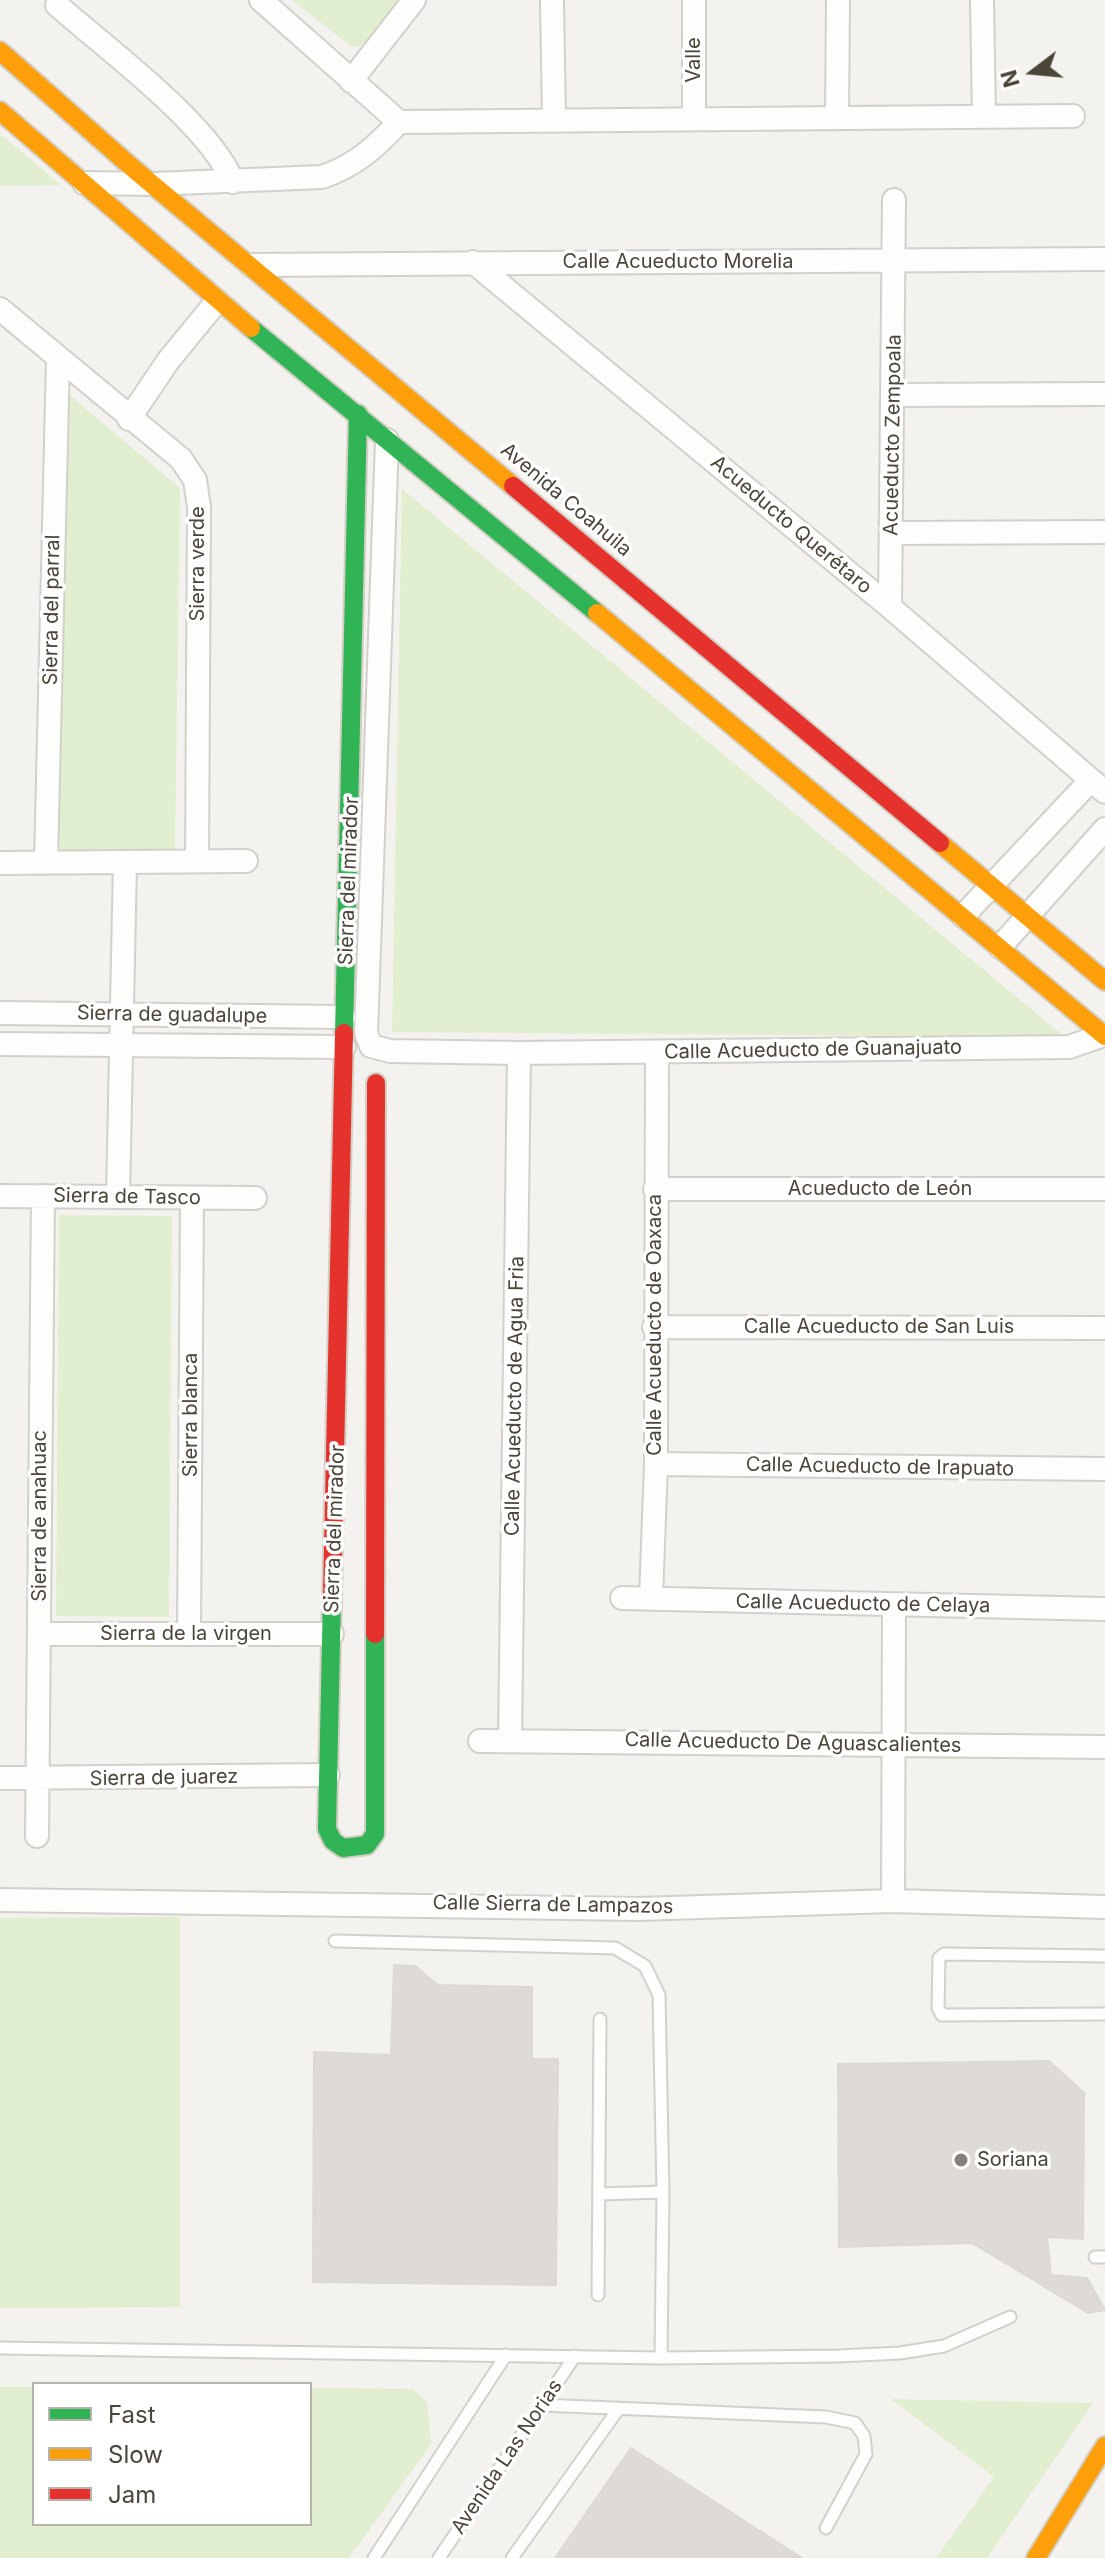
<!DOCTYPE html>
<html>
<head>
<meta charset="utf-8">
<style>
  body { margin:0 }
  #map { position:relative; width:1105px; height:2558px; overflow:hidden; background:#f4f2ee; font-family:Inter,sans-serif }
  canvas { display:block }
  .legend { position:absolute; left:32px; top:2382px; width:280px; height:144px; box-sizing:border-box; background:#fff; border:2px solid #b7b4b0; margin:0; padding:10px 14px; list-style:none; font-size:24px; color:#4b4439 }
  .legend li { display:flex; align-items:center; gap:16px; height:40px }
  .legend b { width:40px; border:2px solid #b7b4b0 }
  .north { position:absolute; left:993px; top:32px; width:80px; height:80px; -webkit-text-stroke:6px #fff; paint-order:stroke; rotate:254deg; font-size:22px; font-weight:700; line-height:32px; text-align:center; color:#4b4439 }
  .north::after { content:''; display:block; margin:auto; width:28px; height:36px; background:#4b4439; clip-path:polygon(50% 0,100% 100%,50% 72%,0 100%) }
</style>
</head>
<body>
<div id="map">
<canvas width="1105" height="2558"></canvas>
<ul class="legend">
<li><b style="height:10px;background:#30b455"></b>Fast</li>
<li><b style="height:10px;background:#ff9f0a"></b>Slow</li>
<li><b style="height:10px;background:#e5322d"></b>Jam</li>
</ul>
<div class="north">N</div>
</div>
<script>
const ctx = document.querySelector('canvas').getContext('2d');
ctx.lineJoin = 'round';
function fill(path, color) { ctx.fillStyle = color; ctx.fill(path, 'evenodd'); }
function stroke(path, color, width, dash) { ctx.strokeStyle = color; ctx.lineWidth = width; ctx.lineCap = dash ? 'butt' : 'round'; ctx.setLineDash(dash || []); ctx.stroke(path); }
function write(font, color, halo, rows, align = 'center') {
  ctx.font = font + ' Inter,sans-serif'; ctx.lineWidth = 7; ctx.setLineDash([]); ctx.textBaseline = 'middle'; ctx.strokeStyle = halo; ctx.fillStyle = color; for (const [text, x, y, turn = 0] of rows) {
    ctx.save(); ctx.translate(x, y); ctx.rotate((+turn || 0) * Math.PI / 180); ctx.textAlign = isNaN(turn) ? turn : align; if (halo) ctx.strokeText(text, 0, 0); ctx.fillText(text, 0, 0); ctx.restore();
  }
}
fill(new Path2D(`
  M292 0H404C391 17 375 47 352 47Z
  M0 134 61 185 0 186Z
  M67 393 180 488 175 850 55 851Z
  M402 489 1065 1037 392 1032Z
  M59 1215 172 1216 169 1617 56 1616Z
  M180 1917V2307L0 2308V1918Z
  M0 2387H34V2524H310V2388L413 2389 427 2402 431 2444 349 2558H0Z
  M891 2399 1093 2403 987 2558H936L994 2477Z`), '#e1eecf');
const building = new Path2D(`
  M394 1965 415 1966 438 1985 532 1987V2059H558L556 2285 313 2282 314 2052 391 2055Z
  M1049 2061 1084 2093 1083 2239 1047 2237 1051 2275 1087 2278 1105 2310 1088 2313 972 2243 839 2247 838 2064Z
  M631 2448 802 2558H555Z`);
fill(building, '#dedbd6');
stroke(building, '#dcd9d4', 2);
const lane = new Path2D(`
  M335 1941 615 1948 645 1966 659 1995 663 2192 661 2358
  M1105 1956 944 1954 939 1958 938 2008 942 2015 1105 2014
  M599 2194 663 2192
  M1095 2257H1105
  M598 2295 600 2019
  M0 2348 661 2358 839 2356 900 2353 944 2346 1010 2317
  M541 2405 826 2417 855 2423 864 2436 866 2454 826 2528
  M374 2558 506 2355
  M439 2558 575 2356
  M512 2558 617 2411`);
const street = new Path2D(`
  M261 0 399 122 1073 116
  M552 0 554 121
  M982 0 984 117
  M57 5C107 49 209 124 233 182
  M351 81 414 0
  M837 118 838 0
  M694 119V0
  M84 183 154 184 322 177C355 166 376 147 399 122
  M473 262 890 607 1105 792
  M251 265 1105 259
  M0 309 181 459 195 480 199 507 197 861
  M894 395 1105 394
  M129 419 168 361 217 301
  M387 440 366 1033 371 1046 390 1051 519 1053 1069 1047 1104 1035
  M892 533 1105 532
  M890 607 894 200
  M46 862 58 358
  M0 863 246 861
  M963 916 1091 780
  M1000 947 1105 829
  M0 1013 344 1017
  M0 1044 344 1047
  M655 1189H1105
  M0 1196 255 1198
  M118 1197 125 862
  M654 1327 1105 1328
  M656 1464 1105 1469
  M622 1598 1105 1609
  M651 1598 656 1464 657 1052
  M189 1633 192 1198
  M39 1634H332
  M510 1740 519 1053
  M480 1741 1105 1747
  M0 1778 328 1775
  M37 1836 43 1196
  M0 1900 638 1909 893 1901 1105 1907
  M893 1901 894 1607`);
const fast = new Path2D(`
  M251 328 597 613
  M344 1033 358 414
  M332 1596 327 1829 333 1841 343 1848 367 1845 375 1834V1634`);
const slow = new Path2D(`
  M0 51 135 170 513 486
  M0 111 251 328
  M597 613 1105 1036
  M940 843 1105 981
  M1036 2558 1105 2446`);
const jam = new Path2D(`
  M513 486 940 843
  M332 1596 344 1033
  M375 1634 376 1083`);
stroke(lane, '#d2d0cb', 15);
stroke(street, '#d2d0cb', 26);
stroke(fast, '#d3cfc5', 22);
stroke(slow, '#d3cfc5', 22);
stroke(jam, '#d3cfc5', 22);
stroke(lane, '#fdfdfc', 11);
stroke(street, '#fdfdfc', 22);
stroke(fast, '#30b455', 18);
stroke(slow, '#ff9f0a', 18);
stroke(jam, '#e5322d', 18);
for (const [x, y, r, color] of [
  [961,2160,8,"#868178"]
]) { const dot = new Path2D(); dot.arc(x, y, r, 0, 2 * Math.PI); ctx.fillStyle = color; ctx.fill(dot); stroke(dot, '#fff', 3); }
write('20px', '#4b4439', '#fff', [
  ["Valle",694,60,-90],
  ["Calle Acueducto Morelia",678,262],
  ["Acueducto Zempoala",893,435,-89],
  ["Avenida Coahuila",566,500,40],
  ["Acueducto Querétaro",791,525,40],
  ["Sierra verde",198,564,-90],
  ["Sierra del parral",52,610,-89],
  ["Sierra del mirador",349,881,-88],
  ["Sierra de guadalupe",172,1015,1],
  ["Calle Acueducto de Guanajuato",813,1050,-1],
  ["Acueducto de León",880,1189],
  ["Sierra de Tasco",127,1197,1],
  ["Calle Acueducto de Oaxaca",655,1325,-90],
  ["Calle Acueducto de San Luis",879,1327],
  ["Calle Acueducto de Agua Fria",515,1396,-89],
  ["Sierra blanca",191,1415,-90],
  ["Calle Acueducto de Irapuato",880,1467,1],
  ["Sierra de anahuac",40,1516,-90],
  ["Sierra del mirador",335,1529,-88],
  ["Calle Acueducto de Celaya",863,1604,1],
  ["Sierra de la virgen",186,1634],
  ["Calle Acueducto De Aguascalientes",793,1743,1],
  ["Sierra de juarez",164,1778,-1],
  ["Calle Sierra de Lampazos",553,1905,1],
  ["Avenida Las Norias",507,2457,-56]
]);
write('20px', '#4b4439', '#fff', [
  ["Soriana",977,2160]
], 'left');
</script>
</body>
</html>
